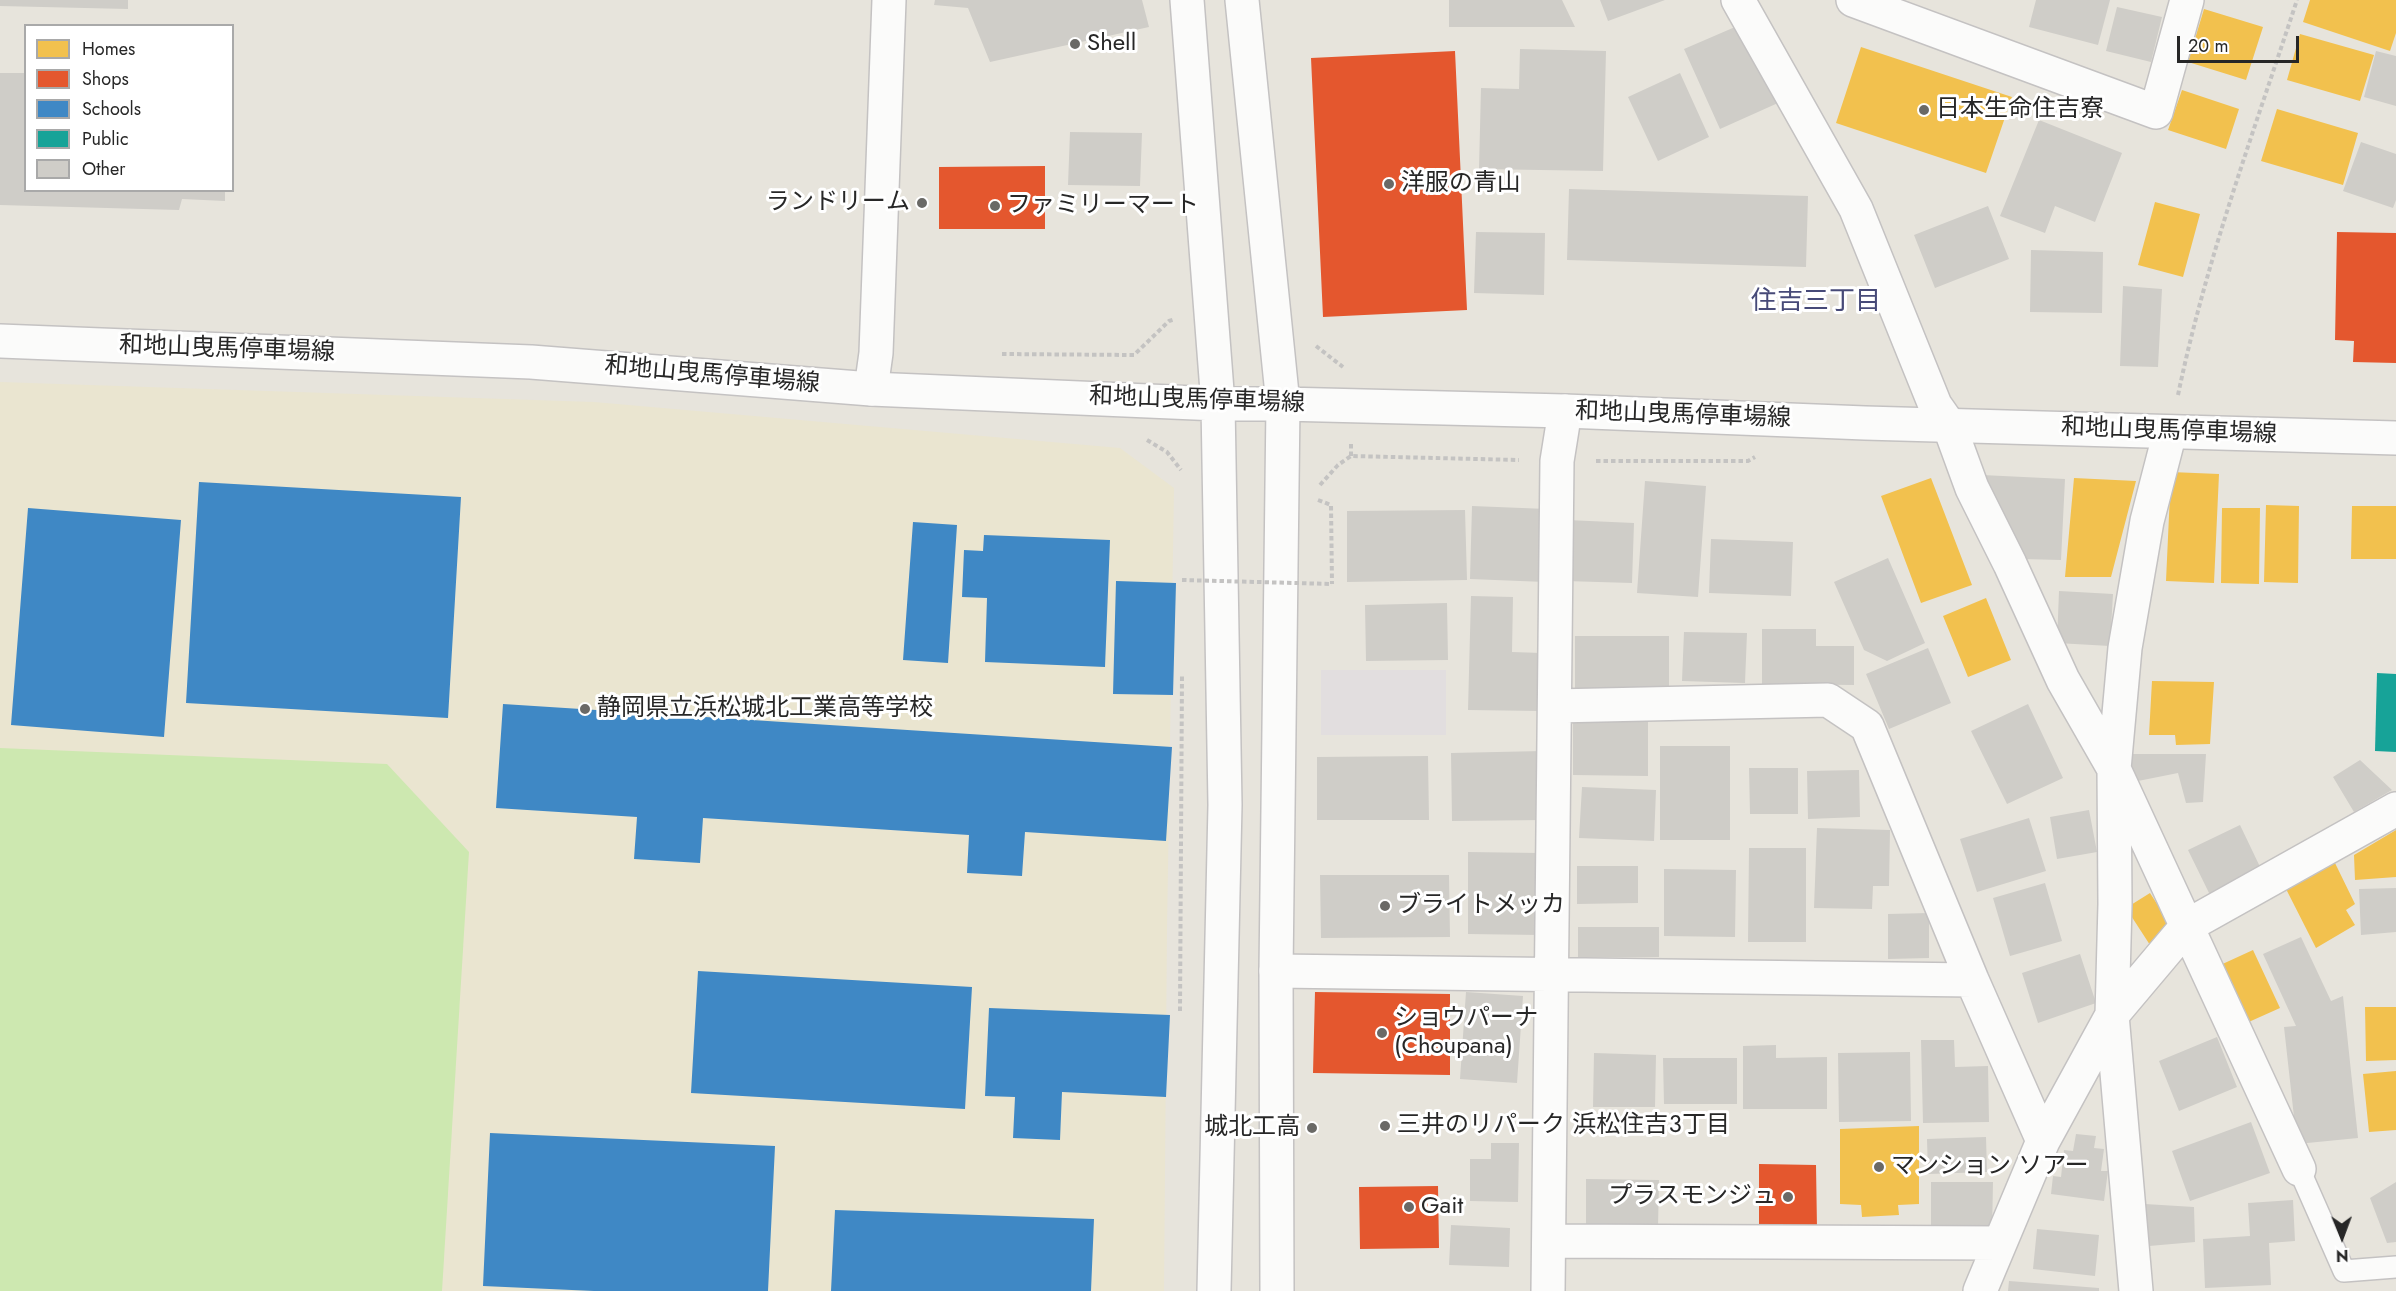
<!DOCTYPE html>
<html>
<head>
<meta charset="utf-8">
<style>
  body { margin:0 }
  #map { position:relative; width:2396px; height:1291px; overflow:hidden; background:#e7e4dc; font-family:Jost,sans-serif }
  canvas { display:block }
  .legend { position:absolute; left:24px; top:24px; width:210px; height:168px; box-sizing:border-box; background:#fff; border:2px solid #a9a9a9; margin:0; padding:8px 10px; list-style:none; font-size:18px; color:#272727 }
  .legend li { display:flex; align-items:center; gap:12px; height:30px }
  .legend b { width:30px; border:2px solid #a9a9a9 }
  .north { position:absolute; left:2312px; top:1207px; width:60px; height:60px; -webkit-text-stroke:4px #fff; paint-order:stroke; rotate:179deg; font-size:16px; font-weight:700; line-height:24px; text-align:center; color:#272727 }
  .north::after { content:''; display:block; margin:auto; width:21px; height:27px; background:#272727; clip-path:polygon(50% 0,100% 100%,50% 72%,0 100%) }
  .scale { position:absolute; left:2177px; top:36px; width:122px; height:27px; box-sizing:border-box; border:3px solid #272727; border-top:0; padding-left:8px; font-size:18px; line-height:21px; white-space:nowrap; color:#272727; -webkit-text-stroke:4px #fff; paint-order:stroke }
</style>
</head>
<body>
<div id="map">
<canvas width="2396" height="1291"></canvas>
<ul class="legend">
<li><b style="height:16px;background:#f2c14e"></b>Homes</li>
<li><b style="height:16px;background:#e4572e"></b>Shops</li>
<li><b style="height:16px;background:#3f88c5"></b>Schools</li>
<li><b style="height:16px;background:#17a398"></b>Public</li>
<li><b style="height:16px;background:#cfcdc8"></b>Other</li>
</ul>
<div class="north">N</div>
<div class="scale">20 m</div>
</div>
<script>
const ctx = document.querySelector('canvas').getContext('2d');
ctx.lineJoin = 'round';
function fill(path, color) { ctx.fillStyle = color; ctx.fill(path, 'evenodd'); }
function stroke(path, color, width, dash) { ctx.strokeStyle = color; ctx.lineWidth = width; ctx.lineCap = dash ? 'butt' : 'round'; ctx.setLineDash(dash || []); ctx.stroke(path); }
function write(font, color, halo, rows, align = 'center') {
  ctx.font = font + ' Jost,"Noto Sans JP",sans-serif'; ctx.lineWidth = 6; ctx.setLineDash([]); ctx.textBaseline = 'middle'; ctx.strokeStyle = halo; ctx.fillStyle = color; for (const [text, x, y, turn = 0] of rows) {
    ctx.save(); ctx.translate(x, y); ctx.rotate((+turn || 0) * Math.PI / 180); ctx.textAlign = isNaN(turn) ? turn : align; if (halo) ctx.strokeText(text, 0, 0); ctx.fillText(text, 0, 0); ctx.restore();
  }
}
fill(new Path2D(`
  M1321 670H1446V735H1321Z`), '#e2dedf');
fill(new Path2D(`
  M0 382 594 402 1120 448 1174 488 1167 929 1164 1291H0Z`), '#eae5d0');
fill(new Path2D(`
  M0 748 387 764 469 852 442 1291H0Z`), '#cde8b0');
fill(new Path2D(`
  M2310 0H2396V33L2390 51 2303 22Z
  M2204 9 2263 27 2246 80 2188 62Z
  M2300 34 2374 55 2360 101 2287 80Z
  M1861 47 2012 97 1986 173 1836 123Z
  M2182 90 2239 109 2226 149 2168 130Z
  M2277 109 2358 133 2343 185 2261 161Z
  M2155 202 2200 214 2183 277 2138 265Z
  M2171 472 2219 474 2214 583 2166 581Z
  M1931 478 1972 585 1921 603 1881 496Z
  M2074 478 2136 481 2111 577H2065Z
  M2266 505 2299 506 2298 583 2264 582Z
  M2352 506H2396V559H2351Z
  M2222 508H2260L2259 584 2221 583Z
  M1986 598 2011 660 1968 677 1943 616Z
  M2152 681 2214 682 2210 744 2176 745 2175 735H2149Z
  M2396 830V877L2355 880 2354 855Z
  M2335 863 2355 904 2346 910 2355 925 2316 948 2285 887Z
  M2150 893 2174 930 2150 945 2126 908Z
  M2253 950 2280 1008 2242 1025 2216 967Z
  M2365 1007H2396V1060L2366 1061Z
  M2396 1071V1130L2369 1132 2363 1074Z
  M1919 1126V1204L1898 1205 1899 1215 1862 1217 1861 1205 1840 1204V1129Z`), '#f2c14e');
fill(new Path2D(`
  M1455 51 1467 310 1323 317 1311 58Z
  M1045 166V229H939V167Z
  M2337 232 2396 233V363L2353 362 2354 341 2335 340Z
  M1315 992 1450 994V1075L1313 1073Z
  M1759 1164 1816 1165 1817 1229H1759Z
  M1438 1186 1439 1248 1360 1249 1359 1187Z`), '#e4572e');
fill(new Path2D(`
  M199 482 461 497 448 718 186 703Z
  M28 508 181 520 164 737 11 725Z
  M913 522 957 525 948 663 903 660Z
  M984 535 1110 540 1105 667 985 662 987 598 962 597 964 550 983 551Z
  M1116 581 1176 583 1173 695 1113 694Z
  M503 704 1172 747 1166 841 1025 832 1022 876 967 873 969 835 703 818 700 863 634 859 637 817 496 808Z
  M698 971 972 987 965 1109 691 1093Z
  M989 1008 1170 1015 1166 1097 1062 1092 1060 1140 1013 1138 1015 1097 985 1096Z
  M490 1133 775 1146 768 1291H594L483 1286Z
  M835 1210 1094 1219 1091 1291H831Z`), '#3f88c5');
fill(new Path2D(`
  M2377 673 2396 674V752L2375 751Z`), '#17a398');
fill(new Path2D(`
  M0 0H128V9L0 6Z
  M935 0H1142L1149 27 990 62 968 8 934 5Z
  M1449 0H1562L1575 27H1449Z
  M1600 0H1665L1608 21Z
  M2036 0H2110L2098 45 2029 27Z
  M2117 7 2162 17 2151 62 2106 51Z
  M1742 24 1778 103 1720 129 1684 49Z
  M1520 49 1606 51 1603 171 1479 169 1481 88 1519 89Z
  M2376 51 2396 56V106L2364 97Z
  M0 73H26V190H225V201L182 199 179 210 0 205Z
  M1680 73 1709 137 1658 161 1628 97Z
  M2039 120 2122 153 2095 222 2055 206 2045 233 2000 216Z
  M1070 132 1142 133 1140 186 1068 185Z
  M2361 142 2396 154V200L2393 208 2343 191Z
  M1569 189 1808 196 1806 267 1567 260Z
  M1988 206 2009 259 1935 288 1914 235Z
  M1476 232 1545 233 1544 295 1474 293Z
  M2031 250 2103 252 2102 313 2030 312Z
  M2123 286 2162 289 2158 367 2120 366Z
  M1982 475 2065 479 2061 560 2022 559Z
  M1645 481 1706 486 1698 597 1637 593Z
  M1472 506 1547 509 1545 582 1470 579Z
  M1465 510 1467 580 1347 582V511Z
  M1567 520 1634 523 1632 583 1565 581Z
  M1711 539 1793 542 1791 596 1709 593Z
  M1888 558 1925 643 1887 661 1864 650 1834 582Z
  M2059 591 2113 594 2110 646 2057 643Z
  M1471 596 1513 597 1512 652 1542 653 1541 711 1468 710Z
  M1447 603 1448 660 1366 661 1365 605Z
  M1762 629H1816V646H1854V685L1762 684Z
  M1684 632 1747 633 1745 683 1682 681Z
  M1575 636H1669V688H1575Z
  M1928 648 1951 703 1889 729 1866 674Z
  M2028 704 2063 778 2007 804 1971 731Z
  M1573 720H1648V776L1573 775Z
  M1660 746H1730V840H1660Z
  M1543 751 1544 820 1452 821 1451 753Z
  M2129 754H2206L2203 802 2186 803 2178 773 2133 782Z
  M1428 756 1429 820H1317V757Z
  M2360 760 2392 790 2354 812 2333 777Z
  M1749 768H1798V814H1750Z
  M1859 770 1860 817 1808 819 1807 771Z
  M1582 787 1656 790 1654 841 1579 838Z
  M2089 810 2097 852 2057 859 2050 817Z
  M2029 818 2046 871 1977 892 1960 839Z
  M2240 825 2262 871 2210 895 2188 850Z
  M1817 828 1890 830 1889 886H1873L1872 909 1814 908Z
  M1749 848H1806V942H1748Z
  M1468 852 1539 853V935L1468 934Z
  M1577 866H1638V903L1577 904Z
  M1664 869 1736 870 1735 937 1664 936Z
  M1320 875H1449L1450 937 1321 938Z
  M2045 883 2062 941 2010 956 1993 898Z
  M2396 888V932L2361 935 2359 889Z
  M1929 913V958L1888 959V914Z
  M1578 927H1659V957H1578Z
  M2301 937 2331 1001 2343 996 2358 1138 2297 1144 2284 1027 2296 1026 2263 954Z
  M2080 954 2096 1003 2038 1023 2022 973Z
  M1466 992 1523 996 1517 1083 1460 1079Z
  M2217 1037 2237 1087 2179 1111 2159 1061Z
  M1921 1040H1954L1955 1067 1988 1066 1989 1122 1923 1123Z
  M1776 1045V1058L1827 1057V1109H1743V1046Z
  M1910 1052 1911 1121 1839 1122 1838 1053Z
  M1594 1053 1656 1055 1655 1107H1593Z
  M1663 1058H1737V1104H1664Z
  M2251 1122 2270 1173 2190 1201 2172 1151Z
  M2076 1134 2096 1136 2094 1148 2104 1149 2101 1171H2108L2104 1201 2051 1194 2053 1176 2061 1177 2064 1150 2073 1151Z
  M1986 1137 1987 1172 1928 1174 1927 1139Z
  M1491 1143H1519L1518 1202 1470 1201V1159H1491Z
  M1586 1179 1659 1180 1658 1227 1586 1226Z
  M1931 1182H1993L1992 1233 1931 1232Z
  M2396 1182V1242L2387 1243 2370 1198Z
  M2293 1200 2295 1241 2269 1243 2271 1285 2205 1288 2203 1239 2250 1236 2248 1203Z
  M2145 1204 2194 1207 2195 1242 2149 1246Z
  M1451 1225 1510 1228 1509 1267 1449 1265Z
  M2037 1229 2099 1235 2095 1276 2033 1269Z
  M2009 1281 2099 1288V1291H2008Z`), '#cfcdc8');
const lane = new Path2D(`
  M2299 1169 2344 1271 2396 1267`);
const street = new Path2D(`
  M1738 0 1856 209 1935 405 1949 425 1972 488 2010 564 2063 680 2114 769 2299 1169
  M1853 0 2156 112 2187 0
  M871 389 876 353 889 0
  M1555 706 1828 700 1867 726 1972 980 2043 1141
  M1276 971 1972 980
  M1549 1241 2000 1243
  M1548 1291 1557 461 1565 411
  M1980 1291 2043 1141 2112 1015 2187 926 2396 809
  M2136 1291 2112 1015 2115 904 2114 769 2125 648 2147 521 2170 432`);
const secondary = new Path2D(`
  M1187 0 1218 404 1225 805 1214 1291
  M1242 0 1283 404 1276 971 1277 1291
  M0 341 531 362 871 389 1218 404H1283L1565 411 1865 423 2396 438`);
stroke(lane, '#c4c2c2', 24);
stroke(street, '#c4c2c2', 36);
stroke(secondary, '#c4c2c2', 36);
stroke(new Path2D(`
  M1316 346 1343 367
  M1002 354 1134 355 1169 321 1175 319
  M2178 395C2206 260 2254 131 2297 0
  M1147 440 1167 452 1181 470
  M1351 456V442
  M1596 461H1748L1755 457
  M1320 485 1338 465 1351 456 1519 460
  M1318 500 1331 505 1332 584
  M1180 1011 1182 674`), '#c4c3c2', 4, [4.5, 3]);
stroke(lane, '#fbfbfa', 21);
stroke(street, '#fbfbfa', 33);
stroke(secondary, '#fbfbfa', 33);
stroke(new Path2D(`
  M1182 580 1332 584`), '#c4c3c2', 4, [4.5, 3]);
for (const [x, y, r, color] of [
  [1075,44,6,"#6a6966"],
  [1924,110,6,"#6a6966"],
  [1389,184,6,"#6a6966"],
  [922,203,6,"#6a6966"],
  [995,206,6,"#6a6966"],
  [585,709,6,"#6a6966"],
  [1385,906,6,"#6a6966"],
  [1382,1033,6,"#6a6966"],
  [1385,1126,6,"#6a6966"],
  [1312,1128,6,"#6a6966"],
  [1879,1167,6,"#6a6966"],
  [1788,1197,6,"#6a6966"],
  [1409,1207,6,"#6a6966"]
]) { const dot = new Path2D(); dot.arc(x, y, r, 0, 2 * Math.PI); ctx.fillStyle = color; ctx.fill(dot); stroke(dot, '#fff', 2); }
write('24px', '#272727', '#fff', [
  ["Shell",1087,44],
  ["日本生命住吉寮",1936,110],
  ["洋服の青山",1401,184],
  ["ランドリーム",910,203,"right"],
  ["ファミリーマート",1007,206],
  ["静岡県立浜松城北工業高等学校",597,709],
  ["ブライトメッカ",1397,906],
  ["ショウパーナ",1394,1019],
  ["(Choupana)",1394,1047],
  ["三井のリパーク 浜松住吉３丁目",1397,1126],
  ["城北工高",1300,1128,"right"],
  ["マンション ソアー",1891,1167],
  ["プラスモンジュ",1776,1197,"right"],
  ["Gait",1421,1207]
], 'left');
write('24px', '#272727', '#fff', [
  ["和地山曳馬停車場線",227,350,2],
  ["和地山曳馬停車場線",712,376,5],
  ["和地山曳馬停車場線",1197,401,2],
  ["和地山曳馬停車場線",1683,416,2],
  ["和地山曳馬停車場線",2169,432,2]
]);
write('26px', '#474a78', '#fff', [
  ["住吉三丁目",1816,303]
]);
</script>
</body>
</html>
